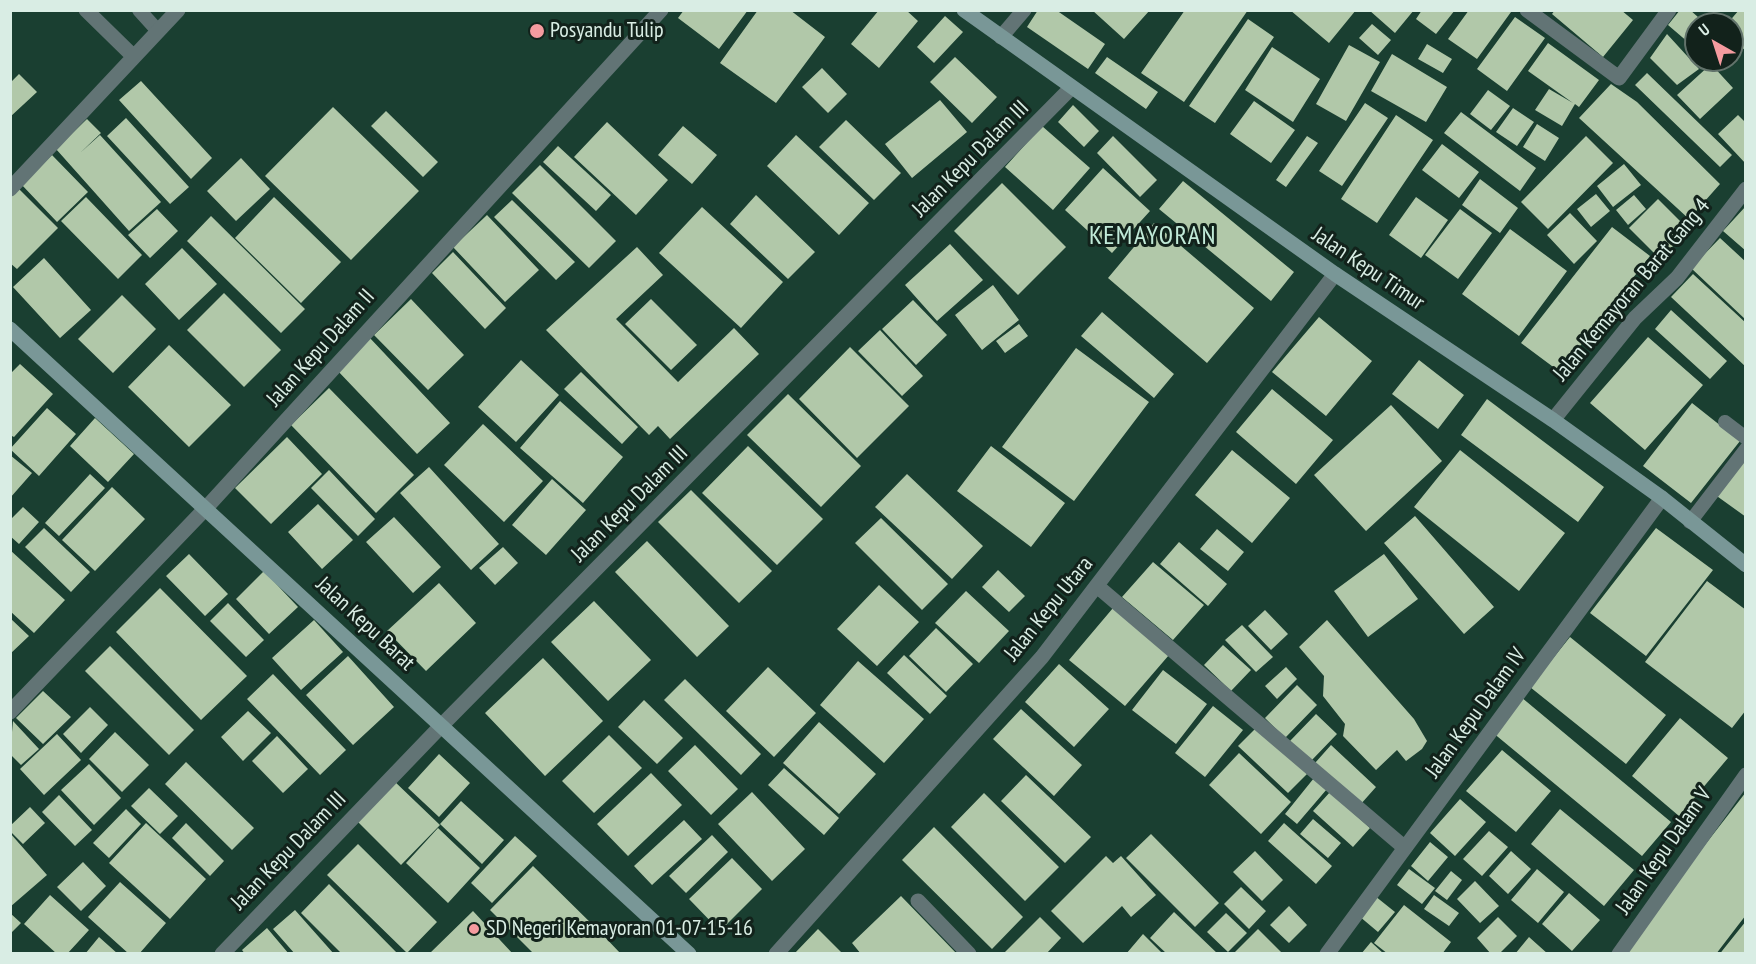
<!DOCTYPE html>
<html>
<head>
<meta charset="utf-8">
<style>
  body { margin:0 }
  #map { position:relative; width:1756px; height:964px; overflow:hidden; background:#1a3f31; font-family:"PT Sans Narrow",sans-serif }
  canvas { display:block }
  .frame { position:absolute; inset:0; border:12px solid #d9ede4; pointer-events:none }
  .north { position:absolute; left:1684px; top:12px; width:60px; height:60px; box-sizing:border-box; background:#12221b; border:2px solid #62736b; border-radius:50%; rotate:321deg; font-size:16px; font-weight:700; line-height:24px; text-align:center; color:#d9ede4 }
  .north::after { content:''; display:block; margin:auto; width:21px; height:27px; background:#f59b9f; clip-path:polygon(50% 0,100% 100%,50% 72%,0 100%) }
</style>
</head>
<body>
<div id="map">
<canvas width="1756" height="964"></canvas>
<div class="frame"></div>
<div class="north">U</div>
</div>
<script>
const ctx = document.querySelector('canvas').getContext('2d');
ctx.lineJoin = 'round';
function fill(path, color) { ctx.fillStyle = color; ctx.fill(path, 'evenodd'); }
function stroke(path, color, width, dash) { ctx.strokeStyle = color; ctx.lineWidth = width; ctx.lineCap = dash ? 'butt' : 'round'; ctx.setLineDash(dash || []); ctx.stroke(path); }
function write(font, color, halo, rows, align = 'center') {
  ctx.font = font + ' "PT Sans Narrow",sans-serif'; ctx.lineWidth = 6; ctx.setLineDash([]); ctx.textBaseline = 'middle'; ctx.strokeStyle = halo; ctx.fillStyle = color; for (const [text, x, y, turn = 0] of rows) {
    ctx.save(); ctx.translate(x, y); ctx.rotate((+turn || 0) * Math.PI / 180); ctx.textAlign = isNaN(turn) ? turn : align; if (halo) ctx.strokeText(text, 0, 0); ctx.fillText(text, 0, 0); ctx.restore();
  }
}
fill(new Path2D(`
  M684 10H748L719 49 678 18Z
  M758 10H790L825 37 776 103 720 63Z
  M879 10H906L918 21 879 68 851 44Z
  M1038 10H1056L1105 44 1088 69 1027 27Z
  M1092 10H1150L1124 39Z
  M1185 10H1248L1184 102 1141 73Z
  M1290 10H1356L1329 43Z
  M1369 10H1414L1395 33Z
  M1422 10H1455L1436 34 1416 19Z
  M1469 10 1511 12 1477 59 1448 39Z
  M1555 10H1621L1633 20 1603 57 1552 14Z
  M1680 10H1690L1706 24H1696V49L1668 25Z
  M1739 10H1746V51L1732 39V24H1727Z
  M945 16 963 32 934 63 917 47Z
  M1515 17 1545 38 1507 91 1477 69Z
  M1248 19 1274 37 1215 123 1189 106Z
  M1372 24 1391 40 1378 55 1359 38Z
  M1667 34 1699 69 1677 85 1650 58Z
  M1548 43 1599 80 1579 107 1575 104 1562 126 1535 110 1549 89 1573 103 1528 71Z
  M1427 44 1452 59 1443 73 1418 59Z
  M1349 45 1380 62 1346 121 1316 104Z
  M1272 47 1320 79 1293 122 1245 90Z
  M1392 54 1447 87 1426 122 1371 91Z
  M955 57 997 97 972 123 930 82Z
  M1107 57 1158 92 1146 109 1095 73Z
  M1711 64 1733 88 1700 119 1677 95Z
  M822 68 847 94 828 113 802 87Z
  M1647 73 1732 155 1720 167 1635 85Z
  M19 74 37 92 10 117V83Z
  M141 81 212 158 191 179 119 100Z
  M1611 84 1637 102 1720 184 1689 219 1579 118Z
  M1488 90 1510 106 1491 130 1470 114Z
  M940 100 967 132 912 178 885 144Z
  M1254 101 1295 130 1271 163 1230 134Z
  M1365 103 1388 118 1342 186 1319 171Z
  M1073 105 1099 131 1084 147 1058 122Z
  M333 107 419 191 351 260 265 176Z
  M1513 108 1534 122 1517 146 1496 132Z
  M386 111 438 162 423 177 371 126Z
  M1461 112 1536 168 1520 191 1444 133Z
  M1396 115 1433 140 1377 223 1341 199Z
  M1738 115 1746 123V164L1718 134Z
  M126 118 189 187 170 204 107 136Z
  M87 119 101 133 80 153 100 135 161 202 129 231 56 149Z
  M846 120 901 173 874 200 819 147Z
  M607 122 668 180 636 215 574 157Z
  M1537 124 1559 138 1545 161 1523 147Z
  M683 126 717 155 692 184 658 155Z
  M1042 126 1090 168 1053 210 1005 167Z
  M796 135 869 203 839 235 767 166Z
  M1113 136 1157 180 1140 197 1097 153Z
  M1307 136 1318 143 1286 187 1276 180Z
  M1586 136 1613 163 1548 229 1521 202Z
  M1442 144 1479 172 1459 198 1422 170Z
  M558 146 611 195 596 211 543 162Z
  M52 155 88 192 57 222 21 184Z
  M241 158 270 189 236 221 207 191Z
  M1624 164 1641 185 1613 207 1597 186Z
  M540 165 616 241 589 268 512 193Z
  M1103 168 1150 211 1112 253 1065 210Z
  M1480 179 1518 208 1500 233 1462 205Z
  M1183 181 1294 272 1271 301 1159 209Z
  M1002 183 1066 247 1018 295 954 231Z
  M17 187 58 228 17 269 10 263V194Z
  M1596 194 1610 211 1591 227 1577 209Z
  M756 195 815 252 788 279 730 224Z
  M1634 195 1646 209 1628 225 1616 210Z
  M86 197 142 255 118 279 61 221Z
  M274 197 341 262 301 303 235 238Z
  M1416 197 1448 220 1421 258 1389 235Z
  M1658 199 1689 230 1660 259 1629 228Z
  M512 200 575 262 556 280 494 217Z
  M1746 206V251L1723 231Z
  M702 207 783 282 741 328 659 253Z
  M157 209 178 231 150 258 128 235Z
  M1460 209 1492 233 1458 279 1425 255Z
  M1570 213 1597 241 1574 264 1547 235Z
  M487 215 539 270 505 302 453 247Z
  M211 216 305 309 281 333 187 241Z
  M1154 223 1254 308 1207 363 1108 278Z
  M1612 227 1650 256 1560 372 1521 343Z
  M1510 229 1567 271 1519 336 1462 294Z
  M1720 238 1746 262V320L1691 268Z
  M950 244 983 280 937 321 905 285Z
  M637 247 663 275 616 319 678 382 734 328 759 354 670 439 658 426 649 435 546 330Z
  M182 248 217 284 179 320 145 284Z
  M453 252 506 308 485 329 432 273Z
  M44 258 91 310 60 338 13 287Z
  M1693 274 1746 323V367L1671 297Z
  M993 285 1019 320 982 350 955 315Z
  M224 293 281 350 244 387 187 330Z
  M122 295 156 329 113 373 78 339Z
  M411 299 464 355 428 390 374 335Z
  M651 299 697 345 671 370 625 324Z
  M913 300 947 335 916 365 882 329Z
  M1671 310 1727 361 1710 379 1655 329Z
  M1102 312 1174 374 1154 398 1081 336Z
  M1319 317 1372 361 1326 416 1272 372Z
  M1019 324 1028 336 1005 353 996 341Z
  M880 330 923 376 902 396 858 351Z
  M369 337 450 423 417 454 336 369Z
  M1648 337 1703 385 1645 450 1590 403Z
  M169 345 231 405 189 447 128 387Z
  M850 347 909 406 857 458 799 399Z
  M1076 348 1149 402 1074 501 1002 447Z
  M521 360 559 395 516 442 478 407Z
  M1419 360 1464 395 1438 429 1392 394Z
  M20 364 53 394 14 437 10 435V374Z
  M581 372 638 427 622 444 564 389Z
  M329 388 414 475 376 513 291 425Z
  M1272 389 1333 440 1296 484 1236 432Z
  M788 394 861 466 821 507 747 435Z
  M1487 399 1604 487 1578 522 1461 435Z
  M560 401 623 457 583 503 520 448Z
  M1692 403 1740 441 1691 503 1643 466Z
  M1391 405 1442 461 1366 531 1314 475Z
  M47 408 76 434 39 476 10 449Z
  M95 418 134 454 108 482 70 446Z
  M483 424 543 481 504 522 444 465Z
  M287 437 322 474 271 524 235 488Z
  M748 446 823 519 777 565 702 493Z
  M991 446 1065 503 1031 547 957 491Z
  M1232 450 1290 498 1252 543 1195 495Z
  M1460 450 1565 533 1519 591 1414 507Z
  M1746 452V517L1714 494Z
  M10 455 32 473 10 498Z
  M429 467 499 544 471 570 400 493Z
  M329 470 375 519 358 536 311 488Z
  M90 474 105 488 59 536 45 523Z
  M907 474 983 546 952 579 875 507Z
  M552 479 586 510 546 555 512 525Z
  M112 487 145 519 95 571 62 540Z
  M691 490 772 571 739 603 658 522Z
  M318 504 353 540 322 569 288 532Z
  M23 507 39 522 19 544 10 536V520Z
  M1415 516 1494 607 1464 634 1384 543Z
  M394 517 441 567 413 593 366 542Z
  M881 518 948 584 922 610 855 543Z
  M44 528 90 572 71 592 25 547Z
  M1656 528 1713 570 1646 656 1590 613Z
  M1217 529 1244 552 1228 571 1200 549Z
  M647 541 729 626 697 657 615 572Z
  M1179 542 1227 584 1208 606 1160 564Z
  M503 547 518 563 495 585 479 568Z
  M10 550 65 600 34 633 10 611Z
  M189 554 228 594 205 616 166 576Z
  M1384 554 1418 599 1368 637 1334 591Z
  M1153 562 1204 605 1173 640 1122 597Z
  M998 570 1025 596 1009 612 982 587Z
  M264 571 298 607 269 634 236 599Z
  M1707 581 1746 610V710L1732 728 1645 662Z
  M439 583 476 623 426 671 387 631Z
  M879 585 919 622 877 666 837 629Z
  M160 588 247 676 201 720 116 632Z
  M966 591 1009 631 979 663 935 623Z
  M594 601 651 660 608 701 551 642Z
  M228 603 264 640 246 657 210 621Z
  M1113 608 1169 655 1125 706 1069 660Z
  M1265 610 1288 634 1271 650 1248 626Z
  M10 618 29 636 10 654Z
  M314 620 343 652 301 690 272 658Z
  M1327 620 1414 719 1427 741 1422 749 1406 761 1397 750 1376 770 1343 736 1345 724 1323 696 1324 676 1299 647Z
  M1242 625 1273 657 1256 672 1225 640Z
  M936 628 973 664 946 692 909 656Z
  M1570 637 1666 715 1626 764 1530 687Z
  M1223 645 1251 670 1231 691 1204 665Z
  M110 646 194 730 169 755 85 671Z
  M904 655 947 696 930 714 887 673Z
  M348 656 394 707 353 745 306 695Z
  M543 658 603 721 545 776 485 713Z
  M858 661 924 719 884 763 820 705Z
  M1059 664 1109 709 1074 747 1025 702Z
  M768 667 816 713 774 757 726 711Z
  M1286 667 1297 679 1277 699 1265 686Z
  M1163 670 1207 704 1176 744 1132 710Z
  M273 674 346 750 320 775 247 699Z
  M685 679 761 754 741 775 664 700Z
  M1297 685 1317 705 1285 738 1265 718Z
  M43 691 71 717 43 744 16 718Z
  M1521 697 1671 822 1642 856 1492 732Z
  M644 700 683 738 657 764 618 727Z
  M1213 706 1243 730 1205 777 1175 753Z
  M90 707 108 725 81 753 63 734Z
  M1021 709 1082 765 1054 796 993 739Z
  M248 711 271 733 243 761 221 737Z
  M1316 714 1337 734 1311 761 1290 741Z
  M1680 718 1728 758 1679 816 1632 776Z
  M13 721 39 749 21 765 10 754Z
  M819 722 876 774 839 814 783 763Z
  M1257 727 1307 774 1288 793 1238 746Z
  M115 732 149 765 122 792 89 759Z
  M57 734 81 760 44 795 20 769Z
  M609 735 642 768 594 813 562 781Z
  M277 736 308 769 283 793 252 761Z
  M695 745 738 789 711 815 668 771Z
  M1331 745 1376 787 1360 805 1315 763Z
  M1502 750 1551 791 1516 832 1466 791Z
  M1239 753 1291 802 1261 834 1209 785Z
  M439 754 470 783 439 817 408 788Z
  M186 762 254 828 232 850 165 784Z
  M89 764 121 798 94 825 61 790Z
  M784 768 839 818 824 835 768 785Z
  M651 773 682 805 628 856 597 824Z
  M1026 775 1091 837 1065 863 1001 801Z
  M1314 778 1327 789 1297 824 1285 814Z
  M392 779 440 825 401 865 354 818Z
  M149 788 178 816 160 834 131 806Z
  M752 792 805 849 772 881 718 824Z
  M1330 792 1370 828 1353 847 1313 811Z
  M1746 792V915L1739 924 1716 954H1620Z
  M984 793 1059 867 1025 901 951 827Z
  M59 795 92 830 75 846 42 812Z
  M1460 799 1486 822 1455 856 1430 833Z
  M461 801 504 840 482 864 440 824Z
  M30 807 45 823 23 844 10 831V826Z
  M126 809 141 824 109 858 93 843Z
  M1560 809 1634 870 1604 906 1531 844Z
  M1313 819 1341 843 1328 858 1300 834Z
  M684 820 702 839 652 885 634 866Z
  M146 823 206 879 170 919 109 863Z
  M186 823 224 861 210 876 172 838Z
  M1284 823 1332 866 1316 884 1268 841Z
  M934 827 1023 917 992 949 902 860Z
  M438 828 480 868 448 903 406 863Z
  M1489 831 1508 847 1482 876 1463 859Z
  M10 833 47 875 10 907Z
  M1151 834 1219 903 1195 927 1126 858Z
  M712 835 728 852 686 893 669 876Z
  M515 836 537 856 492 903 471 883Z
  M1430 842 1448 857 1428 881 1411 866Z
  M358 844 437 922 407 953 327 875Z
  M1255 851 1283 880 1262 901 1233 872Z
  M1511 851 1531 869 1508 894 1489 876Z
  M1106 856 1113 863 1121 856 1156 895 1131 917 1122 906 1083 943 1051 911Z
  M732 858 762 889 720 931 689 899Z
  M83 862 106 886 81 911 57 887Z
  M533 866 600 932 621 954H534L490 910Z
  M1409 869 1435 888 1422 904 1397 885Z
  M1537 869 1564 892 1538 923 1511 900Z
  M1451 871 1462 880 1447 900 1435 891Z
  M1475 881 1499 906 1480 923 1457 899Z
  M120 882 166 923 139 954H129L88 917Z
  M329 884 398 954H342L301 913Z
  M1241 887 1266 911 1249 929 1224 904Z
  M1569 893 1600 920 1572 951 1542 924Z
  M50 895 89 930 67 954H57L24 924Z
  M1434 895 1459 913 1449 926 1424 909Z
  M901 896 957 954H861L852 943Z
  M1375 896 1395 912 1378 932 1359 916Z
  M1404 905 1451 942 1442 954H1388L1374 943Z
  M1289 906 1307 925 1289 943 1270 925Z
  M295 910 334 954H295L273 929Z
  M473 911 513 954H429Z
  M1174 912 1218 954H1167L1150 938Z
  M10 913 21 923 10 934Z
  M1226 913 1247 933 1228 952 1207 932Z
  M1040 917 1061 938 1046 954H1003Z
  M1498 917 1517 936 1499 954H1491L1477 938Z
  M1746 921V954H1720L1722 951Z
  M267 928 289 954H245L242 950Z
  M818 929 843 954H794Z
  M1258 929 1281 952 1279 954H1233Z
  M1143 934 1163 954H1126Z
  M99 937 118 954H85Z
  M1529 937 1548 954H1515Z
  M1371 942 1384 954H1361Z`), '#b1c8a9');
stroke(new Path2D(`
  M139 10 158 31
  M1725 422 1746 438
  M1690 522 1746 449`), '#627475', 14);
stroke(new Path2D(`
  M86 10 134 57
  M1527 10 1619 78 1669 10
  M1001 37 1024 10
  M10 189 178 10
  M1553 420 1635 318 1677 278 1746 189
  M1097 586 1405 848
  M10 712 206 508 661 10
  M918 901 969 954
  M222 954 442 725 1071 88
  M776 954 1042 657 1335 274
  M1327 954 1662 498
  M1619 954 1746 775`), '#627475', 15);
stroke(new Path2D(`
  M964 10 1335 274 1553 420 1662 498 1746 565
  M10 329 689 954`), '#799797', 15);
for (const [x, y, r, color] of [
  [537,31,8,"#f59b9f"],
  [474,929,6,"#f59b9f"]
]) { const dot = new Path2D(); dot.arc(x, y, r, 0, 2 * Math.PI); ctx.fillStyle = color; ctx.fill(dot); stroke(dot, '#12221b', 2); }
write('22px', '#d9ede4', '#12221b', [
  ["Posyandu Tulip",550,31],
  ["SD Negeri Kemayoran 01-07-15-16",486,929]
], 'left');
write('22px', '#d9ede4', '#12221b', [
  ["Jalan Kepu Dalam III",971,159,-45],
  ["Jalan Kepu Timur",1368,269,34],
  ["Jalan Kemayoran Barat Gang 4",1632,290,-50],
  ["Jalan Kepu Dalam II",321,348,-48],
  ["Jalan Kepu Dalam III",630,504,-45],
  ["Jalan Kepu Utara",1049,609,-51],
  ["Jalan Kepu Barat",365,624,43],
  ["Jalan Kepu Dalam IV",1476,713,-54],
  ["Jalan Kepu Dalam III",289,851,-46],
  ["Jalan Kepu Dalam V",1664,851,-55]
]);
ctx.letterSpacing = '1.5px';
write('26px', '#c1ead8', '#12221b', [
  ["KEMAYORAN",1153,237]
]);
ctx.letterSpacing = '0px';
</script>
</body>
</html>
